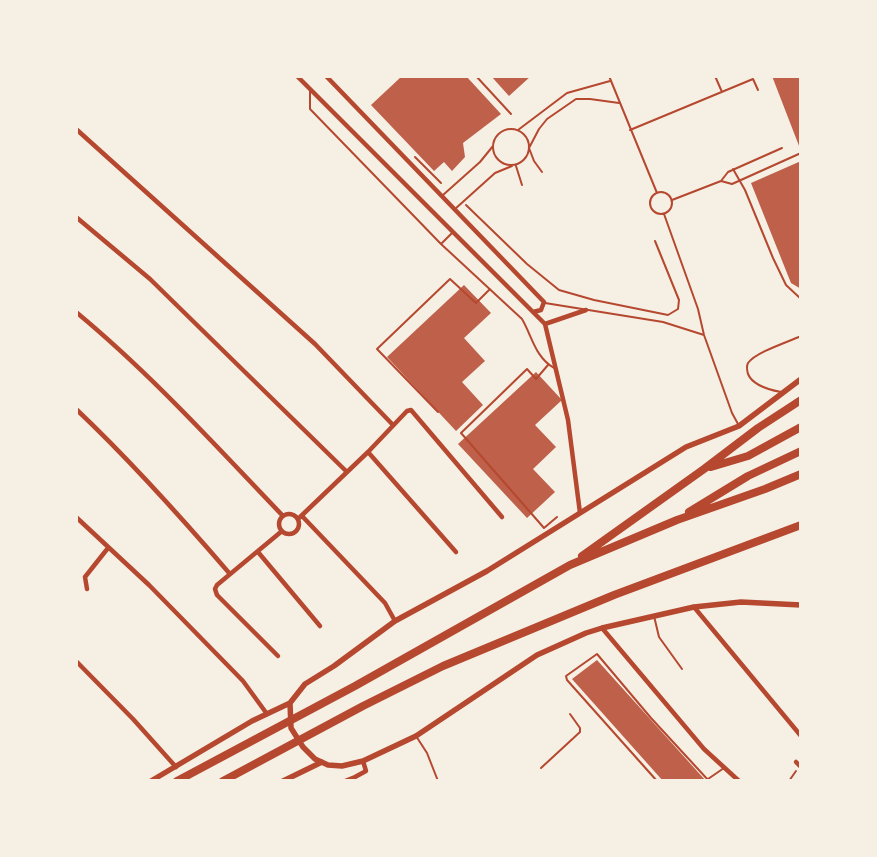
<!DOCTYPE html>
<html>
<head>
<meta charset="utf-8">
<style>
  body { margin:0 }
  #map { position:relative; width:877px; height:857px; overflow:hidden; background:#f6efe4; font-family:"Work Sans",sans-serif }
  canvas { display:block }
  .frame { position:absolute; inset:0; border:78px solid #f6efe4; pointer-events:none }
</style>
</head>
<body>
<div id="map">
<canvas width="877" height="857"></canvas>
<div class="frame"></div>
</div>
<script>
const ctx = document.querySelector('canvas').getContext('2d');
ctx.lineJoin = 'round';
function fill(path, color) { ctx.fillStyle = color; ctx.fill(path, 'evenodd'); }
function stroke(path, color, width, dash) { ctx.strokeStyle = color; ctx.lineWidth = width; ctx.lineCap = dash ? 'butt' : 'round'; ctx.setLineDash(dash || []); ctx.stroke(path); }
fill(new Path2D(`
  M402 76H466L501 114 463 143 465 157 452 171 444 162 434 171 371 105Z
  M491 76H531L509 96Z
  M772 76H801V151Z
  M801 161V289L791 283 751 183Z
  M464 285 491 313 464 338 485 361 462 382 483 405 456 431 387 357Z
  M536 372 562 400 535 425 556 447 533 469 555 492 527 518 458 444Z
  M597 660 706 781H663L572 679Z`), '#bf614a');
stroke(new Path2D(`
  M476 76 511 114
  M415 157 441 183
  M466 205 527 264 559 290 594 300 668 315 678 309 679 300 655 241
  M789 781 796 771`), '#b5482f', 2);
stroke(new Path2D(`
  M609 76 657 193
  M715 76 722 92
  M310 90V109L441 244 522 319C532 336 535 357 554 368
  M493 147a18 18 0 1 1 36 0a18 18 0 1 1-36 0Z
  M518 130 567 93 610 81
  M630 130 753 79 758 90
  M516 166 522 185
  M733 169 745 190 773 258 786 285 801 299
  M542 172 534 161 529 148 539 129 547 119 576 99H590L619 103
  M721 181 732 184 801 153
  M650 203a11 11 0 1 1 22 0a11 11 0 1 1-22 0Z
  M443 195 480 162 493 146
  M672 200 721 181 728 172 782 148
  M455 209 495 173 512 166
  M664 214 698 309 704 335 732 413 738 424
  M441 244 452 233
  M545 303 663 322 704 335
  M548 365 536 379 527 369 461 433 544 528 557 517
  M781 392C770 390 753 386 748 374 747 370 746 367 748 363 756 352 788 342 801 336
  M438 412 377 349 450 279 476 303 490 289
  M654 616 659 637 682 669
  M416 736 427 753 438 781
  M541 768 580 732V728L570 714
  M708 779 724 768
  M657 781 567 680 566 676 597 654 651 718 709 781`), '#b5482f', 2);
stroke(new Path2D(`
  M297 76 545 324 568 420 580 513
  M326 76 544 302 541 310 533 312
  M76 129 315 344 393 425
  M76 217 150 279 347 472
  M76 312C151 374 216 446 283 516
  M545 324 586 310
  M76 409C131 461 181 517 230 574
  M368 452 456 552
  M279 524a10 10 0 1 1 20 0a10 10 0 1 1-20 0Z
  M302 516 385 603 395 621
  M76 517 149 585 243 681 267 714
  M298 519 368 452 407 411 411 410 502 517
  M258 552 320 626
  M87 589 85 577 108 548
  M694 607 801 736
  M602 628 704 749 739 781
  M278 656 217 595 215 589 217 585 282 531
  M76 661 133 719 176 767
  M796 762 801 767
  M345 781 355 777 366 771 363 761`), '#b5482f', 4.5);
stroke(new Path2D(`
  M801 379 739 426 686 447 487 571 395 621 334 666 305 684 290 703 291 728 303 747 315 759 328 765 342 766 363 761 416 736 537 655 586 633 602 628 694 607 741 602 801 605
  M151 781 252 721 290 703
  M283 781 322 762`), '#b5482f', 5.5);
stroke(new Path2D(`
  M711 467 748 456 801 427
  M689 512 748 476 801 451
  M582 556 704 469 758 428 801 400
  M177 781 355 686 570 565 677 520 765 489 801 474
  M223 781 363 706 443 666 614 595 801 525`), '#b5482f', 8);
</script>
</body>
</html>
